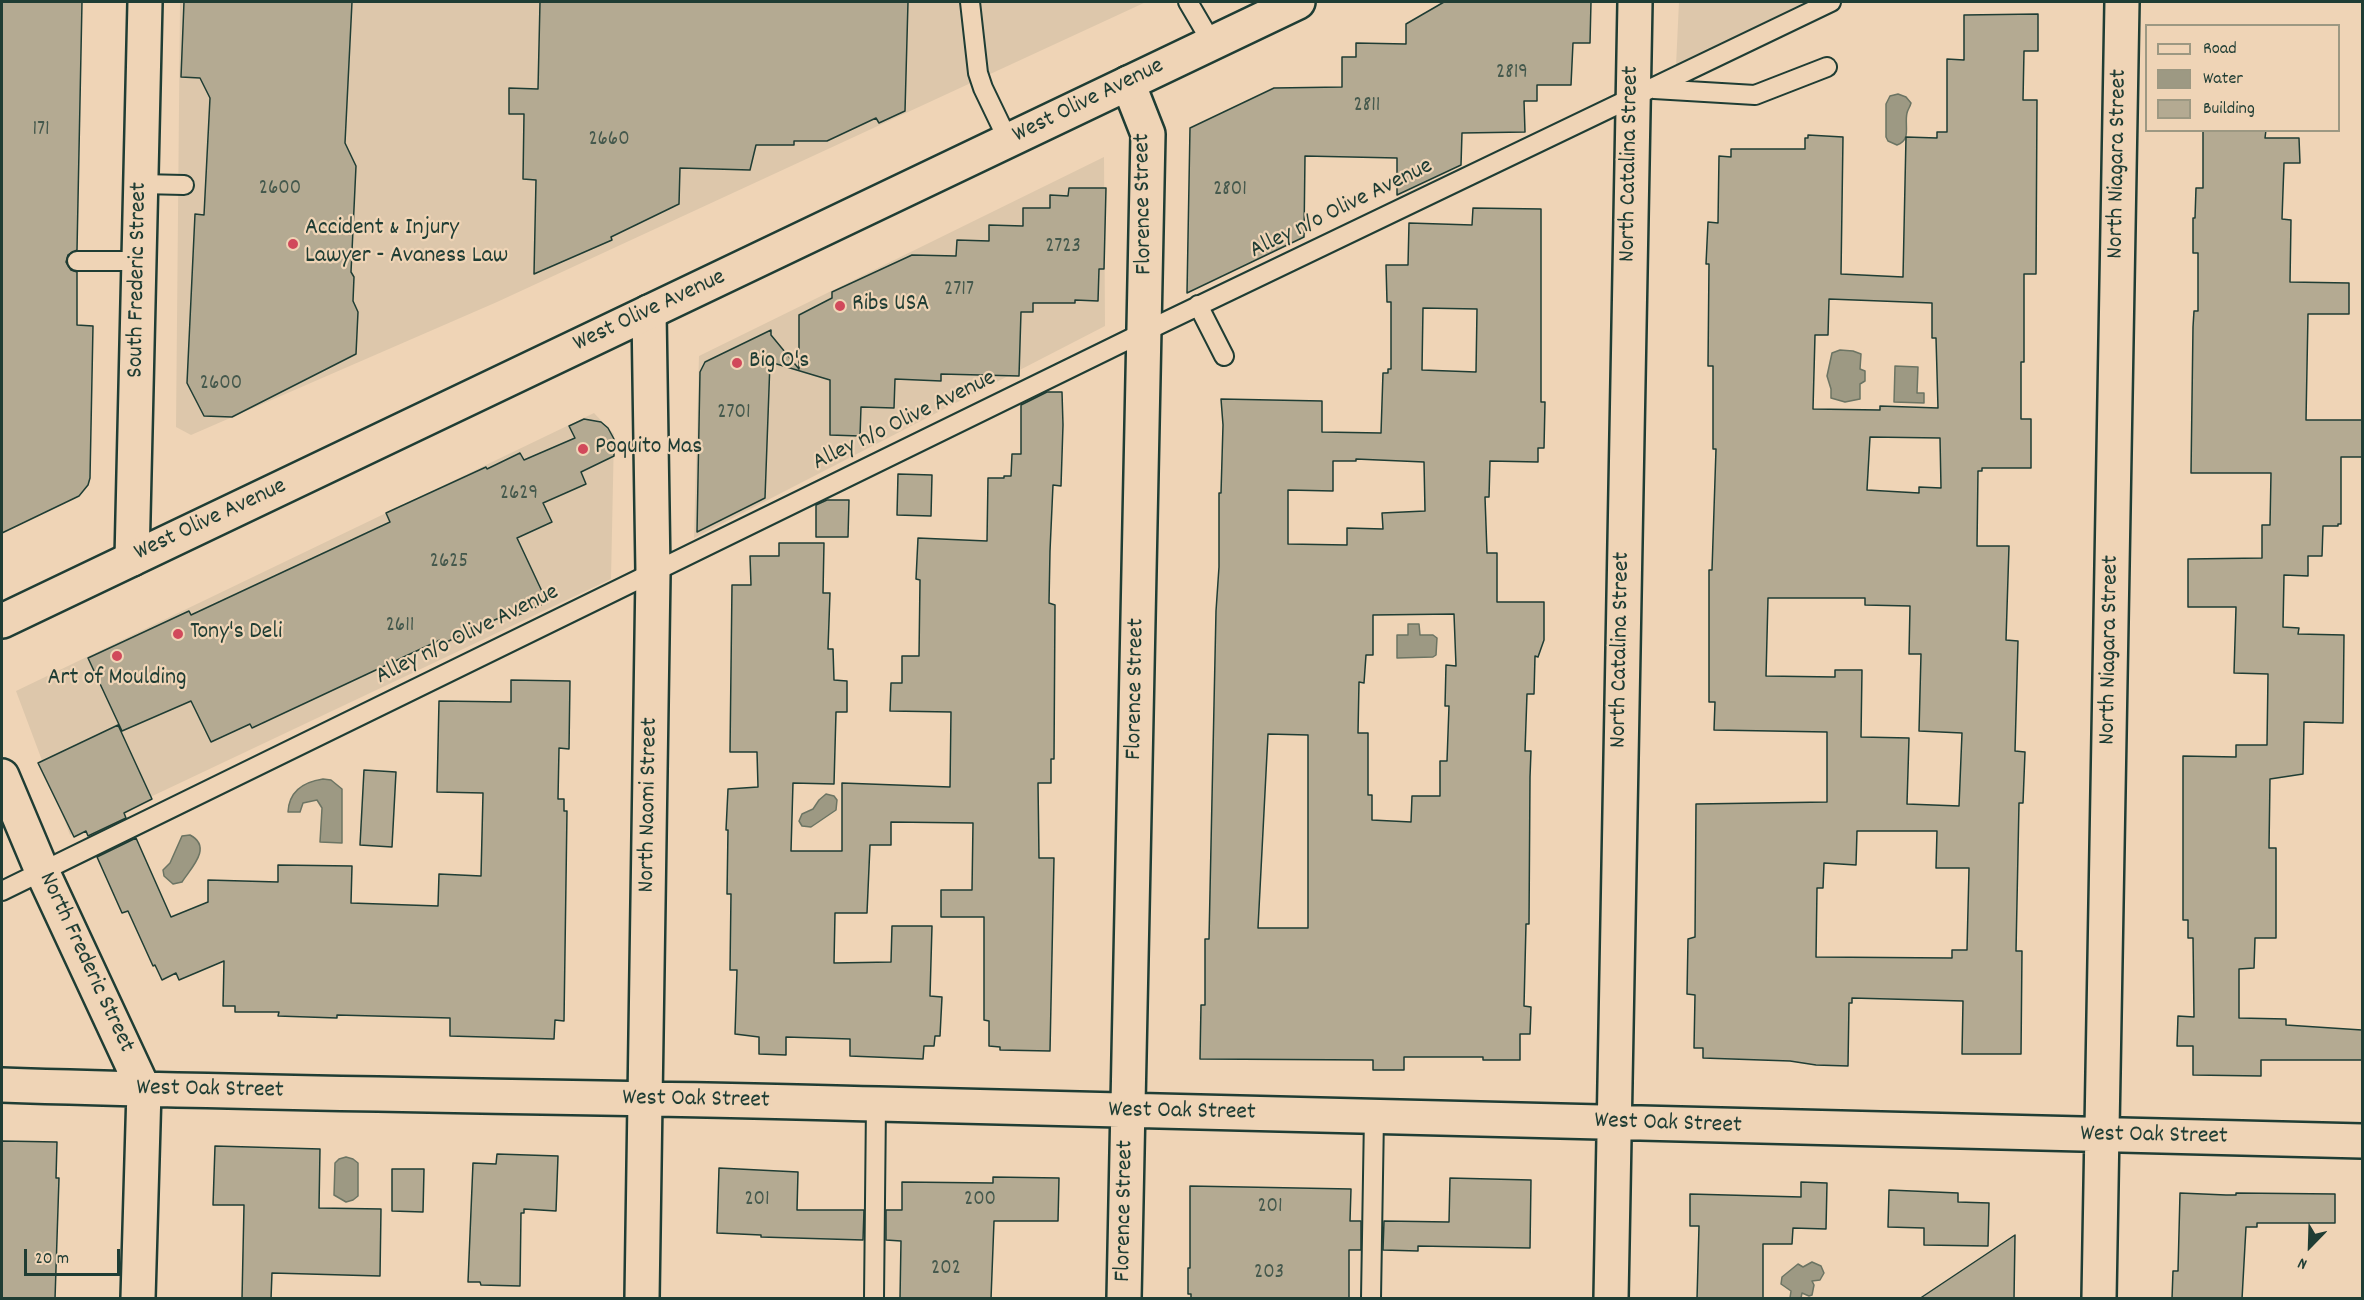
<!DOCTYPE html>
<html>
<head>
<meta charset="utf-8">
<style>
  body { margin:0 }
  #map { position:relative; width:2364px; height:1300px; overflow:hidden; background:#efd4b6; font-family:Dekko,sans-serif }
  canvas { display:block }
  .frame { position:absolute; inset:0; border:3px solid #1f3d34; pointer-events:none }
  .legend { position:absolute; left:2145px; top:24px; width:195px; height:108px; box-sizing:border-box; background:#efd4b6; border:2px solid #9c9882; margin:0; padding:8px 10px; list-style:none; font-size:18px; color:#1f3d34 }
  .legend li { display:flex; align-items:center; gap:12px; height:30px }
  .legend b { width:30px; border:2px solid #9c9882 }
  .north { position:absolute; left:2280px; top:1216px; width:60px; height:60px; -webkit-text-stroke:4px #efd4b6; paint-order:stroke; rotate:203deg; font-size:16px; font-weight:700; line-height:24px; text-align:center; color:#1f3d34 }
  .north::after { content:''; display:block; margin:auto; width:21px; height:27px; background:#1f3d34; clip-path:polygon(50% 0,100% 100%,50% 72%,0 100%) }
  .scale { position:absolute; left:24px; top:1249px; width:96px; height:27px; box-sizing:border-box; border:3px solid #1f3d34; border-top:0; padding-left:8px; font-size:18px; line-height:21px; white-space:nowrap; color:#1f3d34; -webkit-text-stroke:4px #efd4b6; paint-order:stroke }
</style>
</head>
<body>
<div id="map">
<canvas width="2364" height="1300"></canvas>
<div class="frame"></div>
<ul class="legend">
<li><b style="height:8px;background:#efd4b6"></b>Road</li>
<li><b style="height:16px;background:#9d9983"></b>Water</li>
<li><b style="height:16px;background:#b4aa92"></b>Building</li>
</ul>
<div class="north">N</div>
<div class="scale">20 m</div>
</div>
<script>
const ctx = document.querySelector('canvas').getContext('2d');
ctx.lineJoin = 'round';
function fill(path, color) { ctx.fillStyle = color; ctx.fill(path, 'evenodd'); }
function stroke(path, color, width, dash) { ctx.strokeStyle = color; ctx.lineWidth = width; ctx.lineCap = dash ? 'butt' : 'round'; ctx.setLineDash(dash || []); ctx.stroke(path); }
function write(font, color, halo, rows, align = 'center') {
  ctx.font = font + ' Dekko,sans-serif'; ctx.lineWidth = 4.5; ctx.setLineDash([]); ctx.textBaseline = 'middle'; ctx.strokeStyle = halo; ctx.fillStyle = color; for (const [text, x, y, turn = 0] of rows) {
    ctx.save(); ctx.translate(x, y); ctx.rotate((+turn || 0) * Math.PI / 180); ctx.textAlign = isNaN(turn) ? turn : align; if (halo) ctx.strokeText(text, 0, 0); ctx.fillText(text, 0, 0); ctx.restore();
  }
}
fill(new Path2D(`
  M180 2H1146L497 302 191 435 176 427Z
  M1679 2H1805L1676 66Z
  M1104 157 1105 326 694 538 699 356Z
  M594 413 614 434 611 579 70 835 16 691Z`), '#ddc7ab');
const water = new Path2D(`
  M1898 94 1906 97 1911 103C1910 107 1908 109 1907 113 1904 125 1912 140 1897 145L1888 141 1886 137V104L1890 96Z
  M1840 350 1853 351 1861 354 1860 369 1865 371V381L1860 384V399L1845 402 1831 398V389L1827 376 1832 353Z
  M1895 366 1918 367 1917 393H1924V403L1894 402Z
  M1408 624H1419L1420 635H1433L1437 638 1436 655 1433 657 1397 658V635H1408Z
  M323 779 331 780 342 789V843L320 842 322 808 317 800 303 803 300 812H288C289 791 303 782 323 779Z
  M826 794 834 796 837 800 836 810 811 827 802 826 799 821 802 814 813 809 819 800Z
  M190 835C213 847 191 868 182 882L173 884 164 876 163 870 170 863 182 836Z
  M346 1157 353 1159 358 1163V1196L353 1200 346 1202 334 1195 335 1163 339 1159Z
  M1812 1262 1821 1266 1824 1273 1820 1280 1812 1281 1814 1285 1812 1295 1809 1296 1802 1293 1801 1298H1790L1791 1291 1781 1284 1782 1277 1798 1264 1803 1267Z`);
fill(water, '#9d9983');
stroke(water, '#6b7463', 1.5);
const building = new Path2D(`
  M2 2H82L77 250 68 255 66 262 71 270 77 272V325L93 326 90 478 88 485 79 496 2 533Z
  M184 2H352L345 143 356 166 351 272 354 277 353 301 358 312 356 354 232 417 204 416 187 383 195 214 204 215 210 98 200 78 181 77Z
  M540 2H908L905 111 879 123 876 118 827 141H794V145H756L750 170 680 168 679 204 611 237 612 240 534 274 536 180 523 179 524 114H509V88L538 89Z
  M1444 2H1591L1590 43H1573L1571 85H1537V101H1524L1525 132 1462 133 1461 165 1397 195V158L1305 156 1304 237 1187 293 1190 128 1274 88 1342 87V57H1356V43L1406 44V24Z
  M2038 14V51H2024L2023 100H2037L2036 274H2024V362H2021V419H2031V468H1982V471H1978L1977 546H2009L2006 640 2018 641 2015 751 2025 752 2023 803H2019L2016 951H2022L2021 1054H1962L1963 1001 1852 998V1003H1849L1848 1066 1816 1065 1790 1061 1703 1058V1048H1694L1695 995 1687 994 1688 939 1695 937 1696 804 1827 802V732L1714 730 1715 702H1709V570H1712L1716 449H1713V366H1708L1709 264H1706L1708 222 1718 223 1719 156 1731 157V149H1805V138H1808V135L1843 137 1841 274 1903 277 1906 137 1937 138V132H1947V59L1964 60V15ZM1829 299 1932 303V338H1936L1938 408 1880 406V410L1813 409 1815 335H1828ZM1870 437 1940 438 1941 488 1919 487V493L1867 490ZM1768 598H1865V605L1910 606 1909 654H1921L1919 731 1962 733 1959 806 1907 804 1909 738 1861 737 1862 670H1835V677L1766 676ZM1857 831H1937L1936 868H1969L1967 950H1952V958L1816 957 1817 888H1823L1824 863 1856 865Z
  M2203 130H2266L2265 138H2299L2300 163H2284L2282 219 2291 220 2290 282 2349 283V314H2308L2306 420H2362V457H2341V524H2338V526H2323L2322 556H2308V576L2284 575 2283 627 2299 628 2298 634 2344 635 2343 723 2304 722 2303 774 2270 779 2269 848H2276V938H2255L2254 968 2239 969V1018L2286 1019V1025L2362 1030V1060H2261V1076L2193 1075V1046H2177L2178 1016 2194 1017 2193 938H2188V920H2183V756L2236 757V745H2267L2268 674 2234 673 2236 607H2188V559L2262 558V525H2270L2271 473H2191L2193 327 2194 311H2198V253H2193V218H2195L2196 188H2203Z
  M1069 188H1106L1104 269H1099L1098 301 1075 300V303H1033V312H1021L1019 376 941 374V381L895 379 894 408 861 407 860 436 830 435V380L770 362 765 498 697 532 700 372 705 362 771 330V335L799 369V315L832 298V292L912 255 956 256 957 240 989 241V225L1023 226V208H1050V195L1068 196Z
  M1473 208 1541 209V402H1545L1544 448H1538V462L1490 461 1489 497H1485L1487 553H1497V602H1544V640L1538 657 1535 656 1534 694H1527L1525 751H1531L1530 777 1529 924H1526L1524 1006 1531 1007 1530 1034H1520V1060H1483V1057H1404V1070H1373V1060L1200 1059 1201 1005H1205V939H1209L1216 611 1219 567V493H1221L1223 425 1221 399 1322 401V432L1381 433 1383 373H1388V369H1391V302H1387L1386 265H1408L1409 223 1472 225ZM1423 308 1477 309 1476 372 1422 370ZM1356 459 1424 462 1425 511 1382 513 1383 529 1347 528V545L1288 544V490L1333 491V461H1356ZM1454 614 1456 666 1446 665 1445 706H1449L1447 761H1440V796H1412L1411 822 1372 820V795H1368V733H1358L1359 682 1364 683 1366 655H1373V615ZM1268 734 1308 735V928H1258Z
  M1047 392H1062L1063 425 1061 486 1053 485 1050 551 1049 603 1055 605 1054 759H1051V783H1038L1039 858H1054L1050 1051 1000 1050V1047L989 1046V1021L984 1020V917H941V890H972L973 823 891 822V845H870L867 913H835L834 963 891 962 892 926H932L930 996 942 997 940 1036H935L934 1046H924L923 1059 850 1056V1039L786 1037V1055L759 1054V1037L735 1034 737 970H730L731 894H727L728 830H726L728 789 758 787 757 752H730L732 585H751L750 556H779V543H824L823 593H830L828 649H833L834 680 847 681V712H836L834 784 793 783 791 851H842V783L950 787 951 712 890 711 891 683H902V656H919L920 580 916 579 918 538 987 541 988 478H1004V476H1011L1012 454H1021V405Z
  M584 419 601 422 608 428 614 439V456L581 472 586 484 543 503 552 522 517 538 547 602 514 617 512 612 440 645V640L252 728 250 724 211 742 191 701 122 731 88 658 189 611 191 615 390 522 386 513 486 467 487 469 520 453 524 460 575 438 569 426Z
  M898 474 932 475 931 516 897 515Z
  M827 500H849L848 537H816V505Z
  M511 680 570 681 569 749 559 748 558 799H564V811H567L564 1021 555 1020 554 1039 450 1036V1018L337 1015V1018L278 1016 279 1012H235V1006H223L224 961 179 980 176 973 162 980 155 965 153 966 128 911 122 913 97 857 136 838 171 917 208 902V880L278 882V865L352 866 351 903 438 906 439 874 481 876 483 793 437 792 439 701 511 702Z
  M118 725 152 799 124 813 126 818 88 836 86 831 74 837 38 763Z
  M364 770 396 772 392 847 360 845Z
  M2 1141 57 1142 56 1178H59L55 1299H2Z
  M215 1146 320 1149 319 1208 381 1209 380 1276 272 1273 271 1299H242L244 1205H213Z
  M497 1154 558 1156 556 1211 524 1209V1213H521L520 1286 481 1285 480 1282H468L473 1163 496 1164Z
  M719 1168 798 1172 797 1210H864L863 1240 761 1237V1235L717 1233Z
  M392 1169H424L423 1212 392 1211Z
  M993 1177 1059 1178 1058 1221H994L991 1299H900L901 1241 886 1240V1210H902V1182L993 1183Z
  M1450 1178 1531 1180 1530 1248 1418 1246V1251L1383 1250 1384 1221 1449 1222Z
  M1801 1182 1827 1183 1826 1229 1793 1228 1792 1244H1763V1299H1697L1699 1226H1690V1194L1801 1197Z
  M1190 1186 1351 1189 1350 1221H1361V1250H1349V1299H1191V1294H1188V1268H1190Z
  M1889 1190 1958 1193V1202L1989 1203 1988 1246 1924 1245V1228L1888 1227Z
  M2180 1193 2226 1195H2236V1193L2335 1194V1223H2257V1227H2246L2242 1299H2172L2173 1271H2178Z
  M2015 1235 2014 1299H1919Z`);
fill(building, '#b4aa92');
stroke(building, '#1f3d34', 1.5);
const lane = new Path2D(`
  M970 2 978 73 983 88 1008 140
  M1188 2 1212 43
  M1654 89 1755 95 1827 67
  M141 184 184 185
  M77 261H139
  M1198 305 1224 356
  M2 891 1146 331 1831 2
  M874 1298 876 1104
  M1371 1298 1374 1116`);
const street = new Path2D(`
  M132 559 145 2
  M2 776 42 871 144 1090 138 1298
  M2 1085C294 1095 587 1096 879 1104 1374 1117 1868 1133 2362 1141
  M642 1298 653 573 649 312
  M1124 1298 1148 134 1128 83
  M1611 1298 1635 2
  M2099 1298 2122 2`);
const secondary = new Path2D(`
  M2 621 1298 2`);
stroke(lane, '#1f3d34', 22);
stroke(street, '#1f3d34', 38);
stroke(secondary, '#1f3d34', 38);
stroke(lane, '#efd4b6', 18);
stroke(street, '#efd4b6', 33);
stroke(secondary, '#efd4b6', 33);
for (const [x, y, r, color] of [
  [293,244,6,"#d1495b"],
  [840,306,6,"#d1495b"],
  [737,363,6,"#d1495b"],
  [583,449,6,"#d1495b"],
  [178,634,6,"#d1495b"],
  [117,656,6,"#d1495b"]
]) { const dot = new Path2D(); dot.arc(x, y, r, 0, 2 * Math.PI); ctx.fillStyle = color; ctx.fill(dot); stroke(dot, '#efd4b6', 2); }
write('21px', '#44584c', null, [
  ["2819",1512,74],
  ["2811",1367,107],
  ["171",41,131],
  ["2660",609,141],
  ["2600",280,190],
  ["2801",1230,191],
  ["2723",1063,248],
  ["2717",959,291],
  ["2600",221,385],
  ["2701",734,414],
  ["2629",519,495],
  ["2625",449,563],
  ["2611",400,627],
  ["201",757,1201],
  ["200",980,1201],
  ["201",1270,1208],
  ["202",946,1270],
  ["203",1269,1274]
]);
write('24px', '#1f3d34', '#efd4b6', [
  ["West Olive Avenue",1089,102,-26],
  ["North Catalina Street",1631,164,-89],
  ["North Niagara Street",2119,164,-89],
  ["Florence Street",1145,204,-91],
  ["Alley n/o Olive Avenue",1342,210,-26],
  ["South Frederic Street",139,280,-89],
  ["West Olive Avenue",650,312,-25],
  ["Alley n/o Olive Avenue",905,422,-26],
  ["West Olive Avenue",211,521,-25],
  ["Alley n/o Olive Avenue",468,636,-26],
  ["North Catalina Street",1622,650,-89],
  ["North Niagara Street",2111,650,-89],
  ["Florence Street",1137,689,-89],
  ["North Naomi Street",650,805,-89],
  ["North Frederic Street",85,963,65],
  ["West Oak Street",210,1091,1],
  ["West Oak Street",696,1101,1],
  ["West Oak Street",1182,1113,1],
  ["West Oak Street",1668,1125,2],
  ["West Oak Street",2154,1137,1],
  ["Florence Street",1126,1211,-89]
]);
write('24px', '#1f3d34', '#efd4b6', [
  ["Accident & Injury",305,230],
  ["Lawyer - Avaness Law",305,258],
  ["Ribs USA",852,306],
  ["Big O's",749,363],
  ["Poquito Mas",595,449],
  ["Tony's Deli",190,634],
  ["Art of Moulding",117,680,"center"]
], 'left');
</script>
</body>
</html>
